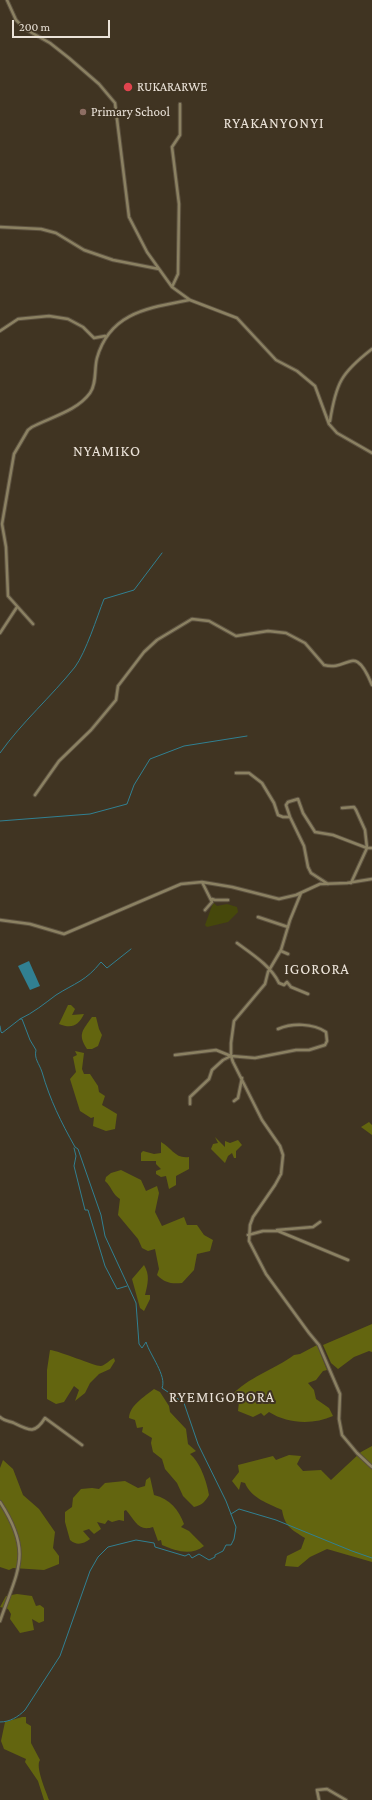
<!DOCTYPE html>
<html>
<head>
<meta charset="utf-8">
<style>
  body { margin:0 }
  #map { position:relative; width:372px; height:1800px; overflow:hidden; background:#403422; font-family:"Crimson Pro",serif }
  canvas { display:block }
  .scale { position:absolute; left:12px; top:20px; width:98px; height:18px; box-sizing:border-box; border:2px solid #ebe3d9; border-top:0; padding-left:5px; font-size:12px; line-height:14px; white-space:nowrap; color:#ebe3d9; -webkit-text-stroke:3px #403422; paint-order:stroke }
</style>
</head>
<body>
<div id="map">
<canvas width="372" height="1800"></canvas>
<div class="scale">200 m</div>
</div>
<script>
const ctx = document.querySelector('canvas').getContext('2d');
ctx.lineJoin = 'round';
function fill(path, color) { ctx.fillStyle = color; ctx.fill(path, 'evenodd'); }
function stroke(path, color, width, dash) { ctx.strokeStyle = color; ctx.lineWidth = width; ctx.lineCap = dash ? 'butt' : 'round'; ctx.setLineDash(dash || []); ctx.stroke(path); }
function write(font, color, halo, rows, align = 'center') {
  ctx.font = font + ' "Crimson Pro",serif'; ctx.lineWidth = 4; ctx.setLineDash([]); ctx.textBaseline = 'middle'; ctx.strokeStyle = halo; ctx.fillStyle = color; for (const [text, x, y, turn = 0] of rows) {
    ctx.save(); ctx.translate(x, y); ctx.rotate((+turn || 0) * Math.PI / 180); ctx.textAlign = isNaN(turn) ? turn : align; if (halo) ctx.strokeText(text, 0, 0); ctx.fillText(text, 0, 0); ctx.restore();
  }
}
fill(new Path2D(`
  M213 903H214L217 906 227 904 237 907 238 912 228 922 207 927 205 925Z`), '#46480b');
fill(new Path2D(`
  M68 1005H71L75 1009 72 1015 84 1014C78 1026 72 1029 59 1024Z
  M92 1017H96L99 1029 102 1035 98 1046 92 1049H87C77 1034 83 1030 92 1017Z
  M75 1051 84 1053 82 1069 84 1074H90L98 1086 99 1092 105 1096 102 1105 117 1114 115 1129 106 1131 93 1126 94 1117 91 1118 80 1111 70 1079 76 1072 73 1057 77 1055Z
  M369 1122 372 1125V1135L361 1127Z
  M215 1137 225 1147V1141L230 1143 238 1140 242 1145 236 1151V1158H234L232 1153 228 1156 225 1163 211 1149 213 1144 218 1143Z
  M161 1142C172 1148 175 1159 189 1157V1169L176 1176V1185L169 1189 166 1176 161 1177 156 1174V1171L161 1169 156 1164V1161H141V1153L143 1151 154 1154 161 1153Z
  M121 1170 141 1180 146 1191 157 1186 159 1193 155 1212 162 1226 184 1217 187 1225H197L204 1235 213 1240 210 1251 197 1254 194 1270 182 1283C171 1284 165 1283 157 1275L159 1269 155 1249 148 1251 142 1248 138 1239 118 1215 120 1199C112 1194 112 1187 105 1181L106 1177 111 1173Z
  M144 1265C150 1275 148 1283 145 1295H150V1299L144 1311 140 1308 132 1279Z
  M372 1324V1352L369 1351 354 1357 338 1369 331 1363 323 1345Z
  M317 1345 327 1370 323 1371 316 1380 308 1383 314 1390 316 1399 329 1408 333 1416C313 1425 288 1424 269 1412L264 1416 261 1413 253 1417 238 1411 239 1402 234 1401 231 1396C248 1377 274 1370 294 1355L300 1354Z
  M50 1350C60 1351 97 1367 101 1366 106 1365 109 1360 114 1358L115 1361 110 1369 99 1374 90 1383 85 1393 75 1401 79 1390 74 1386 64 1402 56 1404 47 1399V1370Z
  M154 1389 160 1392 169 1406 170 1412 186 1429 188 1444 196 1451 190 1454C200 1462 207 1482 209 1495 205 1502 202 1505 194 1507L183 1496 177 1483 165 1469 162 1459 153 1452 151 1443 152 1438 142 1432 143 1427 137 1428 135 1420 129 1418C130 1405 144 1397 154 1389Z
  M372 1446V1562L327 1549 310 1557 298 1567 285 1566 287 1556 301 1549 305 1538C291 1529 285 1527 282 1510 269 1504 251 1498 245 1483L241 1482 239 1490 232 1481 239 1472 238 1465 273 1456 276 1460 289 1455 301 1456 297 1464 303 1471 321 1470 331 1480 361 1452Z
  M3 1460 13 1469 23 1495 39 1509 55 1532 53 1548 59 1556V1564L44 1570 13 1568 9 1570 0 1567V1468Z
  M150 1477 154 1495C170 1499 179 1510 184 1524L181 1527 189 1531 204 1546C191 1556 176 1551 162 1545L161 1540 158 1541 153 1527C138 1532 135 1520 126 1510L124 1511V1521L119 1520 112 1522 108 1520 105 1524 97 1522 101 1529 94 1534 89 1529 83 1531 90 1539C83 1544 77 1546 70 1540L65 1522V1512L72 1507 73 1498 81 1489 92 1488 99 1489 105 1483 125 1481 138 1488 145 1486 146 1480Z
  M17 1594 32 1596 36 1606 40 1605 44 1608V1621L39 1623 32 1619 34 1630 20 1633 10 1619 11 1614 8 1609 0 1607 6 1596Z
  M22 1717H26V1723L31 1726V1743L40 1760C35 1767 46 1791 49 1800H44L38 1781 25 1762 26 1759 4 1749 1 1741 5 1722Z`), '#63650f');
fill(new Path2D(`
  M29 961 40 986 30 990 18 966Z`), '#318092');
stroke(new Path2D(`
  M0 753C22 722 51 697 75 667 86 652 97 617 104 599L134 590 162 553
  M0 821 90 814 127 804 134 785 150 759 184 746 247 736
  M20 1019C33 1013 44 1004 56 995 75 983 86 981 101 962L107 968 131 949
  M0 1026 1 1032 2 1033 20 1019H22L30 1040 36 1050C34 1059 39 1063 42 1072 50 1100 61 1122 75 1147L78 1149 101 1215 105 1236 136 1303 139 1344 142 1348 146 1342C150 1355 167 1376 162 1388L184 1403 198 1444 226 1501 236 1527 234 1539 231 1545H226L223 1551 215 1555V1557L209 1560 199 1554 192 1558 189 1554 185 1556 155 1547 154 1543 136 1540 108 1547 98 1557 90 1571 60 1656 25 1710C18 1717 10 1722 0 1722
  M74 1148 76 1156 74 1166 85 1210H88L105 1266 117 1289 127 1286
  M231 1514 239 1509 276 1520 352 1551 372 1558`), '#318092', 1);
const minor = new Path2D(`
  M7 0 16 20 25 29 50 43 69 58 99 84 115 103 129 217 147 252 172 287 190 300 237 318 276 360 297 371 315 386 329 424 337 433 372 453
  M0 227 41 229 56 233 84 250 113 260 159 269
  M172 287 178 274 179 204 172 147 180 135V104
  M0 331 18 319 49 316 68 319 83 327 94 338 105 336
  M330 421C336 383 341 373 372 349
  M33 624 8 596 6 547 2 524 14 454 28 430 32 427C51 417 77 411 90 393 97 383 94 369 97 358 110 312 149 308 189 300
  M0 633 17 607
  M236 773H249L262 783 274 803 278 815 283 817H290L304 846 308 867 311 873 328 884
  M35 795 59 761 91 730 116 700 118 686 144 652 157 640 192 619 209 621 236 636 268 631 286 633 305 643 324 665C349 672 354 641 372 685
  M342 808 354 807 356 810 365 830 367 848H372
  M290 817 286 805 288 802 298 799 303 813 315 832 333 835 367 848 351 883
  M202 882 212 902 205 910
  M301 893 290 920 281 950 268 972 265 984 234 1021 231 1043V1056L233 1062 262 1120 280 1146 283 1155 281 1174 275 1185 253 1217 250 1225 249 1241 266 1274 309 1333 319 1345 340 1394 339 1419 342 1435 357 1453 372 1467
  M212 899 215 900H228
  M258 917 288 927
  M0 920 30 924 64 934 181 884 202 882 232 887 279 899 296 895 320 884 347 883 372 879
  M237 943C252 954 271 966 279 983L284 985 287 982 291 987 308 994
  M281 951 288 954
  M175 1055 216 1050 231 1056
  M234 1101 238 1098 242 1078
  M190 1104V1097L209 1079 212 1070 223 1060 231 1056 255 1058 296 1050H309L325 1045 327 1041 326 1032C313 1023 292 1023 278 1029
  M277 1230 313 1227 320 1222
  M248 1235 263 1231H278L348 1260
  M0 1417C4 1421 9 1421 14 1423 30 1431 35 1434 45 1418L82 1445
  M0 1502C33 1553 18 1569 0 1621
  M319 1800 317 1790 327 1789 346 1800`);
stroke(minor, '#5b503f', 4.5);
stroke(minor, '#8b8162', 2.5);
for (const [x, y, r, color] of [
  [128,87,5,"#e0444e"],
  [83,112,4,"#8d6e63"]
]) { const dot = new Path2D(); dot.arc(x, y, r, 0, 2 * Math.PI); ctx.fillStyle = color; ctx.fill(dot); stroke(dot, '#403422', 1.5); }
write('13px', '#ebe3d9', '#403422', [
  ["RUKARARWE",137,87],
  ["Primary School",91,112]
], 'left');
ctx.letterSpacing = '1px';
write('15px', '#ebe3d9', '#403422', [
  ["RYAKANYONYI",274,123],
  ["NYAMIKO",107,451],
  ["IGORORA",317,969],
  ["RYEMIGOBORA",222,1397]
]);
ctx.letterSpacing = '0px';
</script>
</body>
</html>
